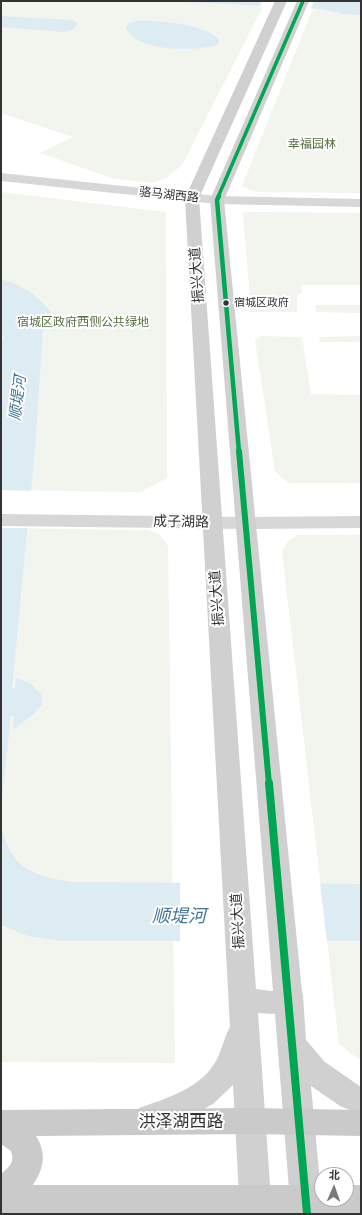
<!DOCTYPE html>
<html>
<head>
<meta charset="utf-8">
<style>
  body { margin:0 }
  #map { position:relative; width:362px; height:1215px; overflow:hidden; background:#fff; font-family:"Alegreya Sans","Noto Sans SC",sans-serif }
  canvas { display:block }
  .frame { position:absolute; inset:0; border:2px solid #333; pointer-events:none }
  .north { position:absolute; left:314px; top:1167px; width:40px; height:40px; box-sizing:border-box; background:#fff; border:1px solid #adadad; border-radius:50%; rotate:2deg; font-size:11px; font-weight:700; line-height:16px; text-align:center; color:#333 }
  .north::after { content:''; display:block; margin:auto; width:14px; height:18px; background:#7a7a7a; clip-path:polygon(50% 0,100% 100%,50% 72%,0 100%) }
</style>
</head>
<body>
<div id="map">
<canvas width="362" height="1215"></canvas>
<div class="frame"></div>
<div class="north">北</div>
</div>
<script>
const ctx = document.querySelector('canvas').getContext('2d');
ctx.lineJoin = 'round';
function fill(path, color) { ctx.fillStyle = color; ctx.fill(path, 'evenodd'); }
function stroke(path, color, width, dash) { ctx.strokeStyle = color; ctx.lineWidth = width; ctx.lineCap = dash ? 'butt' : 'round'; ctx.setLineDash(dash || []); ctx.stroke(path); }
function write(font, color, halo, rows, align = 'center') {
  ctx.font = font + ' "Alegreya Sans","Noto Sans SC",sans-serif'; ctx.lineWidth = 4; ctx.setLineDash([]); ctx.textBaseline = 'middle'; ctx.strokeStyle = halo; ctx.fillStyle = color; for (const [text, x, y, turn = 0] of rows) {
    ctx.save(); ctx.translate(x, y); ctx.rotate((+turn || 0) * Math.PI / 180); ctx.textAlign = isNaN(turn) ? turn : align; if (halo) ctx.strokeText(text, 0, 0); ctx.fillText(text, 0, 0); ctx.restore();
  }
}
fill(new Path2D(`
  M1 1H266L182 165 166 178 152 183 111 178 40 153 73 137 1 113Z
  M316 1H361V193L256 192 242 186Z
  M1 192 166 212 167 478 141 492 1 490Z
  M248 212 361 213V285H301L302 293 297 295V312H251L243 213Z
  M315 305H361V313L316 312Z
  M262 336 302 337 311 394 361 395V483H288L275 471 255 340Z
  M361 336V342H320L319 337Z
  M1 528 148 530 159 534 168 546 175 1063 1 1062Z
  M297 535H361V1061L339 1044 282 551 287 542Z`), '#f1f5ed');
fill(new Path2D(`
  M169 1H361V15L344 14 322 9Z
  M1 16 71 20 78 23 73 30 64 32 1 27Z
  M135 21C154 20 208 24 219 40L218 45C195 51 138 53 126 28L128 24Z
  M1 279C33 289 41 300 62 325L43 330 35 449 12 688H15L16 678 30 683 41 694 42 704 35 713 13 730 14 716H11L1 806V342L4 338 1 329Z
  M1 829C4 837 7 847 12 854 24 875 50 878 72 882L361 884V941H62L28 936 1 925Z`), '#ddebf3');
fill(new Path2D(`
  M262 1H314L310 10 260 7Z
  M1 490 33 491 29 528H1Z
  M180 881 320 882 327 943H180Z`), '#fff');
fill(new Path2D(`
  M1 173 217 196 361 199V207L217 204 1 181Z
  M1 514 246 517 361 516V528L246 529 1 526Z`), '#d7d7d7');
fill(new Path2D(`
  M275 1H287L199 198 256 989 271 991H273L210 200 297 1H309L224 200 302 992 303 995 306 1040 325 1062 361 1087V1115L340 1106 311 1086 323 1214H291L275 1014 258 1013 272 1214H240L233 1085 213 1104 193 1115 150 1130 139 1126 135 1117 139 1108C167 1098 200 1089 216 1061 222 1050 224 1037 230 1027L185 198Z`), '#d0d0d0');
fill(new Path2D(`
  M250 1108 361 1110V1136L250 1134 36 1136C47 1154 44 1168 33 1185H322V1199H346V1185H361V1214H1V1174C9 1167 15 1163 11 1151L1 1144V1110Z`), '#cacaca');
stroke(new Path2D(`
  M218 197 303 1`), '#00a651', 3.5);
stroke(new Path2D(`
  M219 196 217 200 239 452`), '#00a651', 4.5);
stroke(new Path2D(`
  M239 451 269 784`), '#00a651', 6);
stroke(new Path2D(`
  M269 783 307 1214`), '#00a651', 8);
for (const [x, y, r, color] of [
  [226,303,3.5,"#333"]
]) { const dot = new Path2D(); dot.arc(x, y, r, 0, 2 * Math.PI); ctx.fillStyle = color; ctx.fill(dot); stroke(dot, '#fff', 1.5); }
write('11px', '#333', '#fff', [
  ["宿城区政府",234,303]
], 'left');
write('12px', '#56703f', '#fff', [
  ["幸福园林",312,144],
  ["宿城区政府西侧公共绿地",83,322]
]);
write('12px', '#333', '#fff', [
  ["骆马湖西路",169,195,6]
]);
write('14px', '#333', '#fff', [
  ["振兴大道",197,275,-94],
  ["成子湖路",181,522,1],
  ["振兴大道",217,598,-94],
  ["振兴大道",238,921,-93]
]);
write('italic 15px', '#3f7597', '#fff', [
  ["顺堤河",18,398,-83]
]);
write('17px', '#333', '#fff', [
  ["洪泽湖西路",181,1122]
]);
write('italic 18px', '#3f7597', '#fff', [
  ["顺堤河",179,917]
]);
</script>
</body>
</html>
